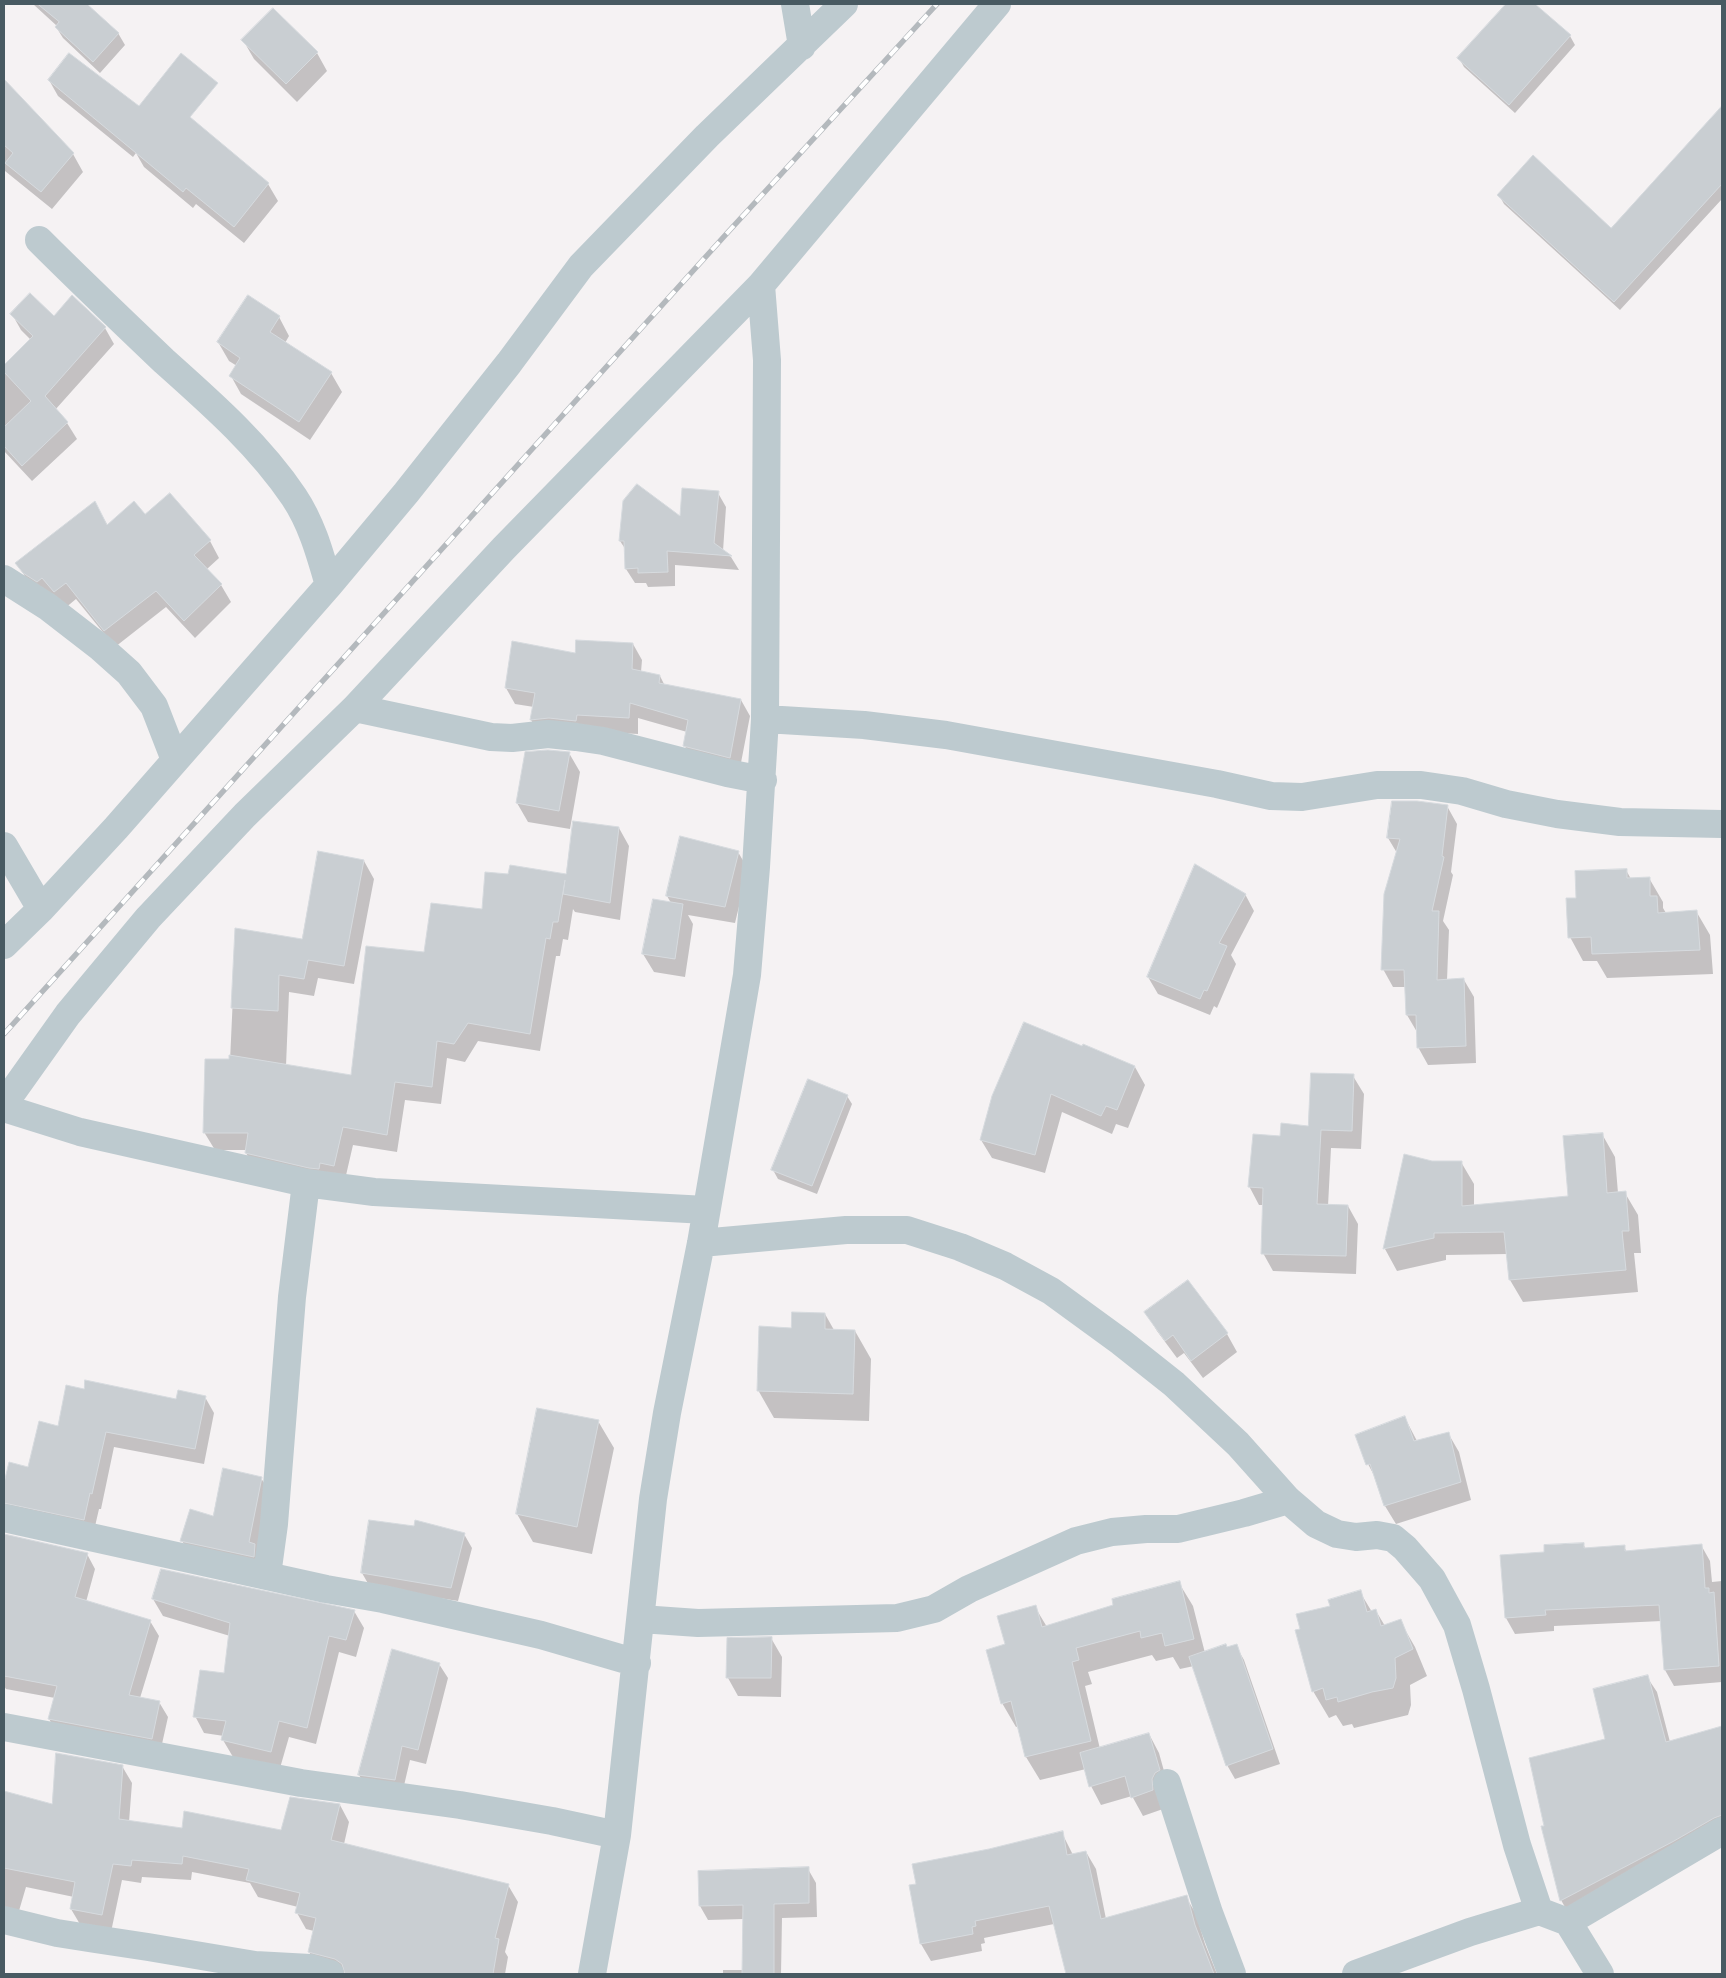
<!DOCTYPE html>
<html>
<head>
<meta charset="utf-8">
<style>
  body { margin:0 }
  #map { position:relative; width:1726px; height:1978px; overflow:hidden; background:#f5f2f3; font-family:"Noto Sans",sans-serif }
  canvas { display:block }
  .frame { position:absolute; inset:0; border:5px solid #485a62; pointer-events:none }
</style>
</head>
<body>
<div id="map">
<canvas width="1726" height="1978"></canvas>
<div class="frame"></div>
</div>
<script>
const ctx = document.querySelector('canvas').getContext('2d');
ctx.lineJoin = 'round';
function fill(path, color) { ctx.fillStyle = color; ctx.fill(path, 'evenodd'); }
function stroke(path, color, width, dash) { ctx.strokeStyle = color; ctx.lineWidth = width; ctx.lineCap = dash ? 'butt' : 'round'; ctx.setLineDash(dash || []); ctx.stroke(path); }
fill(new Path2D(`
  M33 4H86L118 33 125 45 100 73 63 38 56 27 57 26Z
  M1507 4H1533L1570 36 1575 45 1515 113 1464 67 1459 58Z
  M243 40 317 53 327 71 297 102 254 59Z
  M49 80 143 110 176 107 268 184 278 201 244 243 196 204 193 208 144 167 136 153 133 157 58 96Z
  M4 85 24 102 73 154 83 172 52 209 5 171 4 173Z
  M1722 108V199L1620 310 1504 204 1499 195 1611 230Z
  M12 314 54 317 105 328 114 344 55 410 67 423 77 439 32 481 4 451V367L31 340 21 330Z
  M279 317 289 336 285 343 331 373 342 392 310 440 241 394 231 376 237 366 229 361 218 342Z
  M718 493 726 507 723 551 731 557 739 570 675 565V586L648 587 646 583H635L626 569V550L620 541 681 519Z
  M95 503 108 526 145 516 210 541 219 558 207 569 221 585 231 602 195 638 166 607 115 647 76 599 64 609 27 580 17 563Z
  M633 644 642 660 641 672 660 676 665 686 741 700 750 716 739 773 694 761 684 745 687 732 638 718V734L585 731 541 736 531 720 534 707 515 704 506 688 576 654Z
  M569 753 580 772 570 829 528 822 517 803Z
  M1447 806 1457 824 1451 872 1453 875 1443 921 1449 930 1447 980H1464L1474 997 1476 1063 1428 1065 1418 1047 1417 1032 1407 1015 1406 987H1393L1383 969 1397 853 1388 838Z
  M619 828 629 846 620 920 575 912 573 909 568 940 563 939 560 956H556L540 1051 478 1041 465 1062 447 1058 441 1104 405 1100 397 1152 353 1145 344 1184 256 1171 246 1153V1150H215L204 1132 230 1061 236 930 302 940 364 861 374 879 354 984 318 978 314 996 289 992 286 1066 352 1076 425 953 483 910 567 876Z
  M738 852 748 869 735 923 688 915 693 924 685 977 654 972 643 954 671 903 667 896Z
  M1626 870 1631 879 1649 878 1663 902V908L1666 913 1696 911 1710 935 1713 974 1607 978 1597 961H1583L1570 937 1577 899Z
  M1245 894 1254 911 1231 955 1236 964 1217 1008 1214 1006 1210 1015 1158 994 1148 977Z
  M1135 1067 1145 1085 1128 1128 1116 1124 1112 1134 1062 1112 1045 1173 992 1158 981 1140 993 1096Z
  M1353 1076 1364 1094 1361 1149 1331 1148 1328 1206H1348L1358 1224 1356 1274 1273 1271 1263 1253 1264 1205H1259L1249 1186 1281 1137 1309 1127Z
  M847 1096 852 1104 817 1194 778 1179 773 1170Z
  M1602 1134 1615 1157 1618 1193H1625L1638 1215 1641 1253H1634L1638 1292 1523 1302 1510 1280 1508 1254 1446 1255V1260L1397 1271 1385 1249 1405 1155 1432 1162H1461L1474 1184V1206L1569 1198Z
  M1146 1313 1227 1334 1237 1352 1203 1378 1184 1353 1177 1358 1157 1331Z
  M825 1314 834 1330 855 1331 871 1359 869 1421 774 1418 758 1390 792 1329Z
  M85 1390 177 1400 205 1397 214 1413 204 1464 114 1447 101 1509H99L93 1535 4 1511V1487L10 1464 29 1469Z
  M1405 1418 1417 1441 1448 1433 1459 1452 1471 1500 1396 1524 1385 1506 1377 1481 1368 1464Z
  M598 1421 614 1448 592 1554 533 1542 517 1514Z
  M261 1478 269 1491 261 1570 190 1554 182 1541 214 1518Z
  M464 1534 472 1548 458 1601 370 1587 362 1573Z
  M4 1535 87 1554 95 1569 86 1602 150 1621 159 1636 140 1698 159 1702 168 1717 160 1753 58 1734 49 1719 55 1698 6 1689 4 1686Z
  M1583 1544 1586 1549 1624 1547 1627 1552 1701 1545 1710 1561 1712 1582 1722 1581V1682L1674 1686 1665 1670 1662 1621 1554 1626V1631L1515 1634 1506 1618 1501 1557 1546 1553Z
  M1179 1583 1193 1606 1205 1653 1236 1646 1244 1660 1280 1764 1235 1779 1227 1765 1194 1666 1180 1669 1173 1657 1156 1661 1152 1655 1088 1672 1092 1684 1085 1686 1100 1749 1149 1734 1159 1753 1169 1789 1163 1809 1143 1816 1132 1796 1101 1805 1091 1786 1086 1769 1040 1780 1026 1757 1019 1726 1016 1727 1002 1703 1007 1645 1035 1607 1047 1627 1115 1606Z
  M1360 1592 1372 1612 1376 1611 1385 1626 1400 1621 1415 1647 1427 1676 1410 1685 1411 1705 1408 1715 1354 1728 1352 1724 1343 1726 1336 1715 1329 1718 1313 1691 1302 1630 1331 1607Z
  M153 1599 354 1611 364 1628 356 1657 339 1652 316 1744 289 1737 280 1768 233 1757 223 1740 224 1736 204 1733 195 1716 225 1675 230 1636 163 1616Z
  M771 1638 782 1657 781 1697 738 1696 728 1678Z
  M439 1664 448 1678 426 1764 410 1760 402 1794 367 1789 359 1775Z
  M1647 1677 1657 1692 1670 1742 1722 1727V1829L1570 1916 1561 1900 1545 1827 1606 1740Z
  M122 1766 132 1783 129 1822 183 1830 282 1831 291 1798 340 1805 349 1822 344 1844 508 1885 518 1902 505 1952 508 1957 505 1974H340L319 1969 309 1952 314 1931 306 1929 297 1913 298 1907 258 1897 250 1883 192 1872 191 1880 142 1877 141 1883 122 1880 111 1932 81 1926 71 1909 74 1897 26 1887 16 1921 4 1926V1792L53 1806Z
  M1062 1833 1073 1855 1086 1852 1096 1869 1106 1919 1186 1897 1196 1914 1205 1944 1217 1974H1067L1054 1924 984 1938 985 1943 981 1944 982 1951 931 1961 921 1944 910 1886 917 1885 989 1851Z
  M808 1869 816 1883 817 1917 782 1918 781 1974H723V1970H744V1919L708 1920 700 1906 699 1873Z`), '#0003');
const building = new Path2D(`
  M38 4H87L119 33 93 62 55 27 59 22Z
  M1506 4H1535L1571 35 1509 105 1457 58Z
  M273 8 318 52 286 84 241 40Z
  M69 53 139 106 181 53 218 83 190 117 269 183 234 227 186 188 183 192 48 80Z
  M4 79 74 153 41 192 5 163 13 153 4 145Z
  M1722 106V184L1614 302 1497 195 1533 155 1611 228Z
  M30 293 54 316 72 295 106 327 45 396 68 422 22 466 4 446V427L31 401 4 372V365L33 336 10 314Z
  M248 295 280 316 270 332 332 372 299 422 229 376 240 358 217 342Z
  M637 484 680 516 682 488 719 491 714 543 732 556 667 551 668 572 638 573V568L625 569 624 541H619L623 501Z
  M170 493 211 540 194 555 222 584 184 621 156 591 104 631 66 583 54 592 42 578 37 582 23 573 15 563 95 501 107 525 134 501 145 514Z
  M576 640 633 643 632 669 660 675 659 683 741 699 730 758 683 746 688 720 630 703 629 718 577 715 576 721 549 718 530 720 535 693 505 688 512 641 575 653Z
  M548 750 570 752 559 811 516 803 525 752Z
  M1392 801H1417L1448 805 1442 856 1444 857 1432 911H1439L1437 980 1464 978 1466 1046 1417 1048 1416 1015H1406L1404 970H1381L1384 894 1400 839 1387 838Z
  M573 821 619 827 610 903 563 894 565 880 558 922H553L550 939 546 938 530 1034 468 1023 454 1044 437 1041 432 1087 395 1082 387 1135 343 1127 334 1166 320 1163 319 1169 309 1168 245 1153 248 1133H203L205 1059H229V1055L351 1075 366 946 424 952 431 903 482 909 485 872 508 874 510 865 566 874Z
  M680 836 739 851 725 907 666 896Z
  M318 851 364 860 344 966 308 960 304 979 279 975 278 1011 231 1008 235 928 302 939Z
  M1195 864 1246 894 1219 943 1227 946 1207 991 1204 990 1200 999 1147 977Z
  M1627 869V878L1650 877V896H1657L1658 913 1697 910 1700 950 1592 954 1591 937 1568 938 1566 898H1576L1575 871Z
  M653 899 683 904 675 959 642 954Z
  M1024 1022 1082 1046 1083 1044 1135 1066 1117 1110 1106 1106 1101 1116 1051 1094 1035 1155 980 1140 992 1096Z
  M1311 1073 1354 1074 1352 1131 1321 1130 1317 1204 1348 1205 1346 1256 1261 1254 1263 1188 1248 1187 1253 1134 1280 1136 1281 1123 1308 1126Z
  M808 1079 848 1095 812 1186 771 1170Z
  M1603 1133 1607 1193 1626 1191 1629 1231H1622L1626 1270 1509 1280 1504 1232 1434 1233V1238L1383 1249 1404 1154 1432 1161H1462V1206L1568 1196 1563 1136Z
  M1188 1280 1228 1333 1191 1361 1173 1335 1165 1341 1144 1312Z
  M792 1312 825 1313V1329L855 1330 853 1394 757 1391 759 1326 791 1328Z
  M85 1380 176 1399 178 1390 206 1396 195 1449 106 1432 92 1494 90 1493 84 1520 4 1503V1483L9 1462 28 1467 39 1421 58 1426 66 1385 84 1389Z
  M537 1408 599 1420 577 1527 516 1514Z
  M1405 1416 1414 1441 1449 1432 1461 1482 1384 1506 1370 1464 1366 1465 1355 1435Z
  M223 1468 262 1477 249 1542 255 1544 254 1557 180 1541 190 1509 213 1516Z
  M369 1520 414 1526 415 1520 465 1533 451 1588 361 1573Z
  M4 1534 88 1553 75 1597 151 1620 129 1695 160 1701 152 1739 48 1719 57 1686 4 1676Z
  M1584 1543V1548L1625 1545V1551L1702 1544 1705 1588H1709V1593L1714 1592 1719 1666 1664 1670 1659 1605 1545 1610 1546 1615 1505 1618 1500 1555 1544 1552V1545Z
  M161 1569 355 1610 346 1640 329 1636 307 1728 279 1721 271 1752 221 1740 226 1721 193 1717 200 1670 224 1673 230 1623 152 1599Z
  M1180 1581 1194 1639 1165 1646 1162 1633 1141 1638 1140 1631 1076 1648 1079 1660 1072 1662 1091 1741 1025 1757 1011 1701 1001 1704 986 1650 1005 1644 997 1616 1036 1605 1042 1627 1113 1605 1112 1599Z
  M1361 1590 1367 1612 1376 1609 1381 1626 1401 1619 1413 1649 1395 1658 1396 1678 1393 1688 1372 1692 1338 1702 1337 1697 1326 1700 1323 1688 1312 1692 1295 1630 1300 1629 1296 1614 1330 1606 1328 1600Z
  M772 1637 771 1678H726L727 1638Z
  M1226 1644 1227 1647 1237 1644 1273 1749 1226 1766 1189 1657Z
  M392 1649 440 1663 418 1750 402 1746 395 1780 358 1775Z
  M1648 1675 1666 1742 1722 1726V1815L1714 1818 1674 1841 1560 1901 1541 1826H1544L1529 1758 1605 1739 1593 1689Z
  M1149 1733 1160 1770 1155 1773 1152 1779 1153 1790 1131 1798 1125 1776 1089 1787 1080 1753Z
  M56 1753 123 1765 119 1819 182 1828 184 1811 281 1830 290 1797 340 1804 331 1840 509 1884 495 1938 499 1939 493 1974H345L342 1964 335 1959 308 1952 316 1918 295 1913 300 1893 246 1880 249 1869 183 1856 182 1864 132 1860 131 1866 113 1864 102 1915 70 1909 75 1882 4 1868V1791L52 1804Z
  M1063 1831 1067 1855 1086 1851 1101 1919 1187 1895 1195 1925 1214 1974H1066L1049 1906 975 1921 976 1926 972 1927 973 1934 920 1944 909 1885 916 1884 912 1864 989 1849Z
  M809 1867V1903L774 1904V1974H742L743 1905 699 1906 698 1871Z`);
fill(building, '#c9ced2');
stroke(building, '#d6dade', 1);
stroke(new Path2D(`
  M795 4 802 46
  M39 240C80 281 122 321 164 361 211 403 259 445 294 497 312 524 320 554 329 585
  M4 579 48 607 101 648 129 673 154 706 175 760
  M355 708 491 737 512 738 548 734 576 737 603 741 727 773 763 780
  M765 719 864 725 946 735 1217 784 1271 796 1302 797 1377 785H1421L1462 791 1506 804 1557 814 1620 822 1722 824
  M4 846 41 909
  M4 945 41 909 116 828 329 585 406 493 509 363 581 266 707 136 844 4
  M4 1104 68 1014 148 918 245 815 355 708 504 548 761 285 997 4
  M4 1108 80 1132 306 1183 374 1192 706 1210
  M701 1243 846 1230H907L960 1247 1005 1266 1051 1291 1121 1342 1174 1384 1238 1444 1288 1500 1316 1524 1337 1534 1356 1537 1377 1535 1393 1538 1405 1548 1432 1579 1457 1625 1476 1689 1517 1845 1539 1911
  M4 1518 326 1589 383 1599 541 1635 637 1663
  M267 1575 274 1524 292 1297 306 1183
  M641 1619 698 1623 897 1618 934 1609 969 1589 1076 1541 1112 1532 1146 1529H1178L1244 1513 1288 1500
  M4 1727 301 1783 460 1805 552 1821 617 1835
  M1167 1783 1209 1913 1232 1974
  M4 1920 57 1933 95 1939 148 1947 255 1965 310 1968 330 1974
  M1568 1922 1722 1831
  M592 1974 617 1835 653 1499 667 1413 701 1243 747 975 756 867 765 719 767 360 761 285
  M1356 1974 1470 1932 1539 1911 1568 1922 1600 1974`), '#bdcacf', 28);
const rail = new Path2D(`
  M4 1034 729 231 937 4`);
stroke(rail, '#b4b9bd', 5.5);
stroke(rail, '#fff', 4, [11]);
</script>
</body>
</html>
